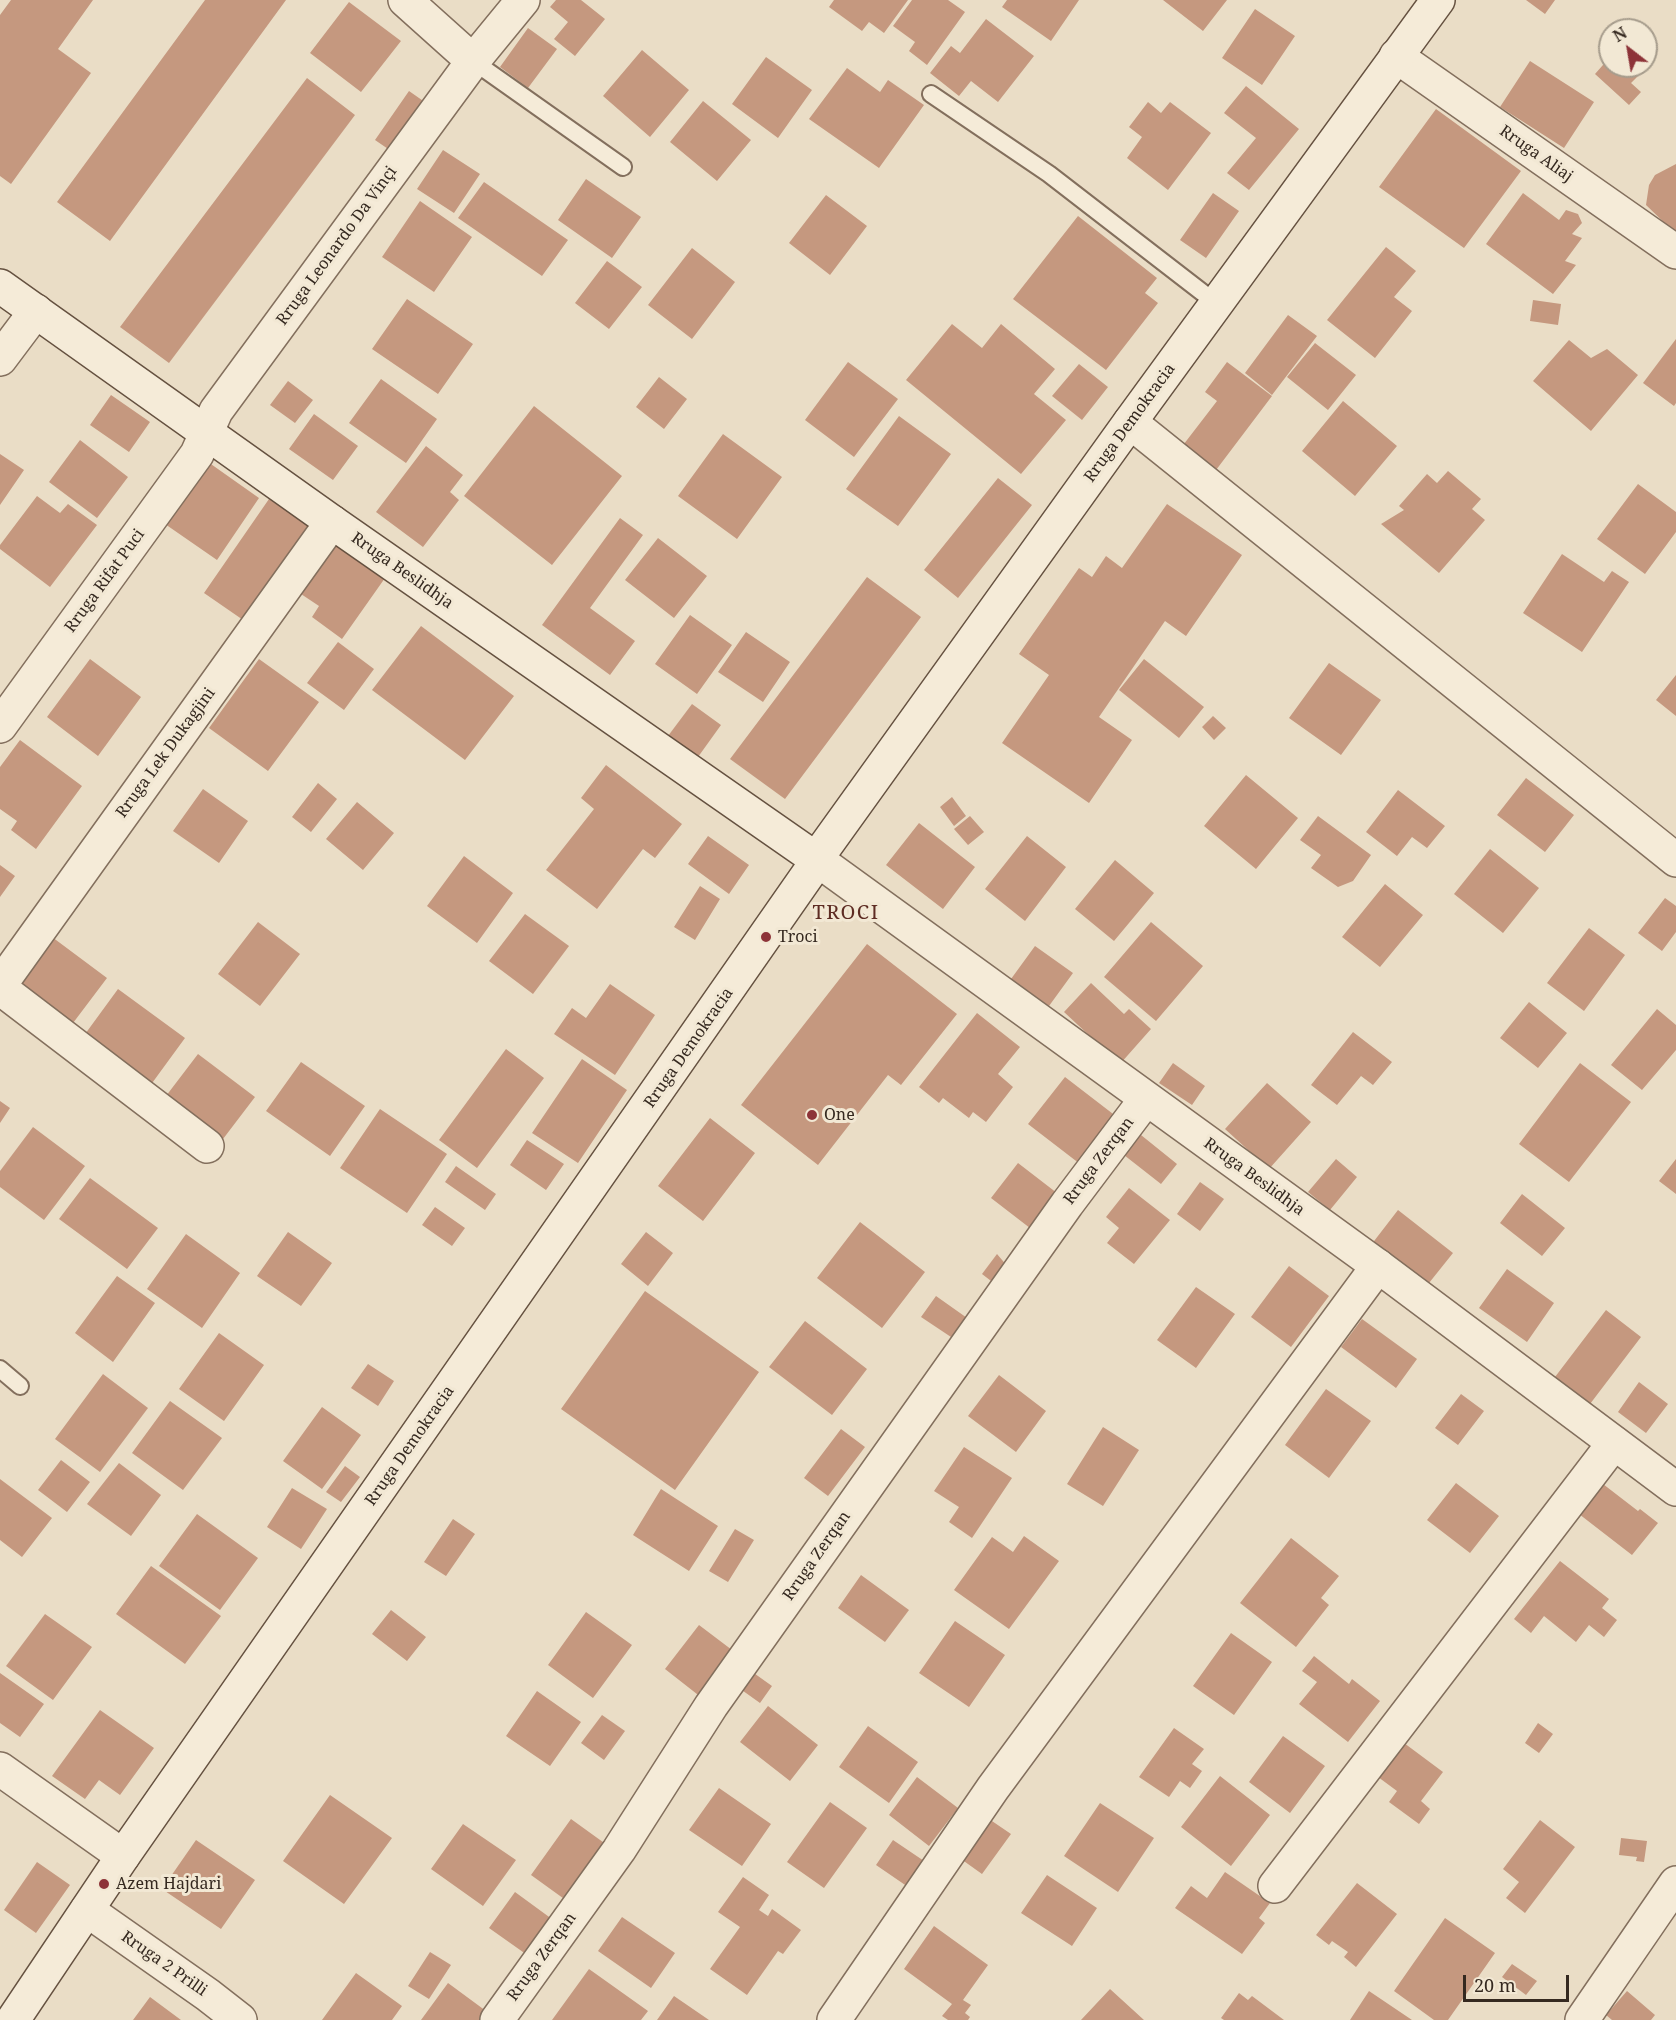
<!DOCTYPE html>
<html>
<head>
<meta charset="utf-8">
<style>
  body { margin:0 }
  #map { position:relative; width:1676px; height:2020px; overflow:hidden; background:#eaddc6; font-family:"Noto Serif",serif }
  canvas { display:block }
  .north { position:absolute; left:1598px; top:18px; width:60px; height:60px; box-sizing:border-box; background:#f2e8d4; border:2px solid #a69c8c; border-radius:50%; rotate:329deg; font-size:16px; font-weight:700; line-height:24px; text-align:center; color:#352920 }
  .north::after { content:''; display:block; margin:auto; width:21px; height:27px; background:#8d3338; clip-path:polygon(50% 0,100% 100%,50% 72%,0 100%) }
  .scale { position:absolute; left:1463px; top:1975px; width:106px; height:27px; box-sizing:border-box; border:3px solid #352920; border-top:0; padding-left:8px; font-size:18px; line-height:21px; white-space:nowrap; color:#352920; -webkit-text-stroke:4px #f2e8d4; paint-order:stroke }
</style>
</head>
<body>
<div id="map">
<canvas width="1676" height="2020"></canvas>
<div class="north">N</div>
<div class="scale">20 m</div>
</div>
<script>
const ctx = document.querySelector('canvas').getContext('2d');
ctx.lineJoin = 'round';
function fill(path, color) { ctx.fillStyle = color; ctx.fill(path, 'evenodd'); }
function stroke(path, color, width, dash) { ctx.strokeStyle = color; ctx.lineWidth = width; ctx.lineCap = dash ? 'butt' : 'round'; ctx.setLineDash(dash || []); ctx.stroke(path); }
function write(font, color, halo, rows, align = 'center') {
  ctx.font = font + ' "Noto Serif",serif'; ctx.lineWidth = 6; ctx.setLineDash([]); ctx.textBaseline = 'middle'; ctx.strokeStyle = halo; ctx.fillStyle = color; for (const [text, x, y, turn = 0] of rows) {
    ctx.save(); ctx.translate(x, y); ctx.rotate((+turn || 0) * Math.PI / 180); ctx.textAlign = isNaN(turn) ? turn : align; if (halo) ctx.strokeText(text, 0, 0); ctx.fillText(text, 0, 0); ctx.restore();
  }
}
fill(new Path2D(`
  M11 0H93L58 49 91 73 11 184 0 176V15Z
  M205 0H286L110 241 57 202Z
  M556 0H581L605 19 575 56 554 39 568 22 550 7Z
  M834 0H908L884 33 869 22 862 31 829 7Z
  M912 0H948L965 12 927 65 909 51 915 42 893 26Z
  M1007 0H1079L1051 41 1002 7Z
  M1163 0H1227L1203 31Z
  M1526 0H1555L1545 14Z
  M349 2 401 41 361 92 310 53Z
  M1255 9 1295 36 1262 85 1222 58Z
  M986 19 1034 56 998 102 971 81 959 96 930 73 951 46 960 53Z
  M528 28 557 49 528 88 500 67Z
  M642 50 689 90 650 137 603 96Z
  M766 57 812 90 778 138 732 104Z
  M1610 57V66H1642L1645 69 1631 83 1641 92 1629 105 1595 74Z
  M1530 61 1594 102 1564 148 1500 107Z
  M847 68 880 92 888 80 924 105 879 168 809 119Z
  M307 78 355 115 169 363 120 327Z
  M1246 86 1299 129 1249 190 1227 173 1256 138 1224 113Z
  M409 91 429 105 394 153 375 140Z
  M703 101 751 140 717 181 670 142Z
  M1148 102 1161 113 1170 102 1211 133 1168 190 1127 158 1142 137 1129 127Z
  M1436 109 1521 171 1464 248 1379 187Z
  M443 150 480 174 454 213 417 189Z
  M1676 164V234L1646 205 1649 185 1655 175Z
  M586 179 641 217 612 258 558 220Z
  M484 182 568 240 542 276 458 218Z
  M1213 193 1239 211 1206 258 1180 240Z
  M1523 193 1559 220 1566 210 1578 214 1582 223 1572 234 1582 238 1565 261 1576 265 1553 294 1486 244Z
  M826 195 867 226 830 275 789 243Z
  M420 201 472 237 434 292 382 257Z
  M1078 216 1157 278 1145 293 1158 303 1106 370 1013 299Z
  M1386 247 1416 271 1394 297 1412 311 1375 358 1327 320Z
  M692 248 735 282 692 339 648 305Z
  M607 261 642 287 609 329 575 303Z
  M407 299 473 344 438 394 372 349Z
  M1533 300 1561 304 1558 325 1530 321Z
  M1288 315 1317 336 1272 395 1245 373Z
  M952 324 982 348 1001 324 1055 369 1034 394 1066 420 1021 474 906 380Z
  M1676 339V403L1674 406 1643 383Z
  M1569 340 1591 358 1607 349 1638 375 1591 431 1533 381Z
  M1315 343 1356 375 1328 410 1287 377Z
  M848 362 898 399 854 457 805 420Z
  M1227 362 1272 396 1210 478 1177 453 1217 401 1205 392Z
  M1079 364 1108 387 1082 420 1052 396Z
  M659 377 687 399 664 429 636 407Z
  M381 379 437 419 406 463 349 423Z
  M288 381 313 400 295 423 270 405Z
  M111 395 150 422 129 452 90 425Z
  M1343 401 1397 446 1355 496 1302 451Z
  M534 406 622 476 552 565 464 496Z
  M314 414 358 446 333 480 289 449Z
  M899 416 951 454 898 526 846 489Z
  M723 434 782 477 737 539 678 496Z
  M80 440 128 477 97 518 49 482Z
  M426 446 463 475 450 492 459 500 423 547 376 512Z
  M0 454 24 470 0 505Z
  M208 462 259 498 217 560 165 524Z
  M1448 471 1481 499 1472 509 1485 520 1439 573 1381 524 1404 510 1399 506 1427 474 1437 483Z
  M998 478 1032 505 958 598 924 570Z
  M1638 484 1676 512V532L1645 574 1597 539Z
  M37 496 60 513 68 504 97 525 50 587 0 549V545Z
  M269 499 312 528 246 622 204 593Z
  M1167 504 1242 555 1186 636 1165 621 1099 717 1132 740 1089 803 1002 743 1049 675 1019 654 1079 568 1092 577 1106 556 1122 568Z
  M620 518 643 535 590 608 635 641 610 675 542 625Z
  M658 538 707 576 674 618 625 580Z
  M331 540 385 578 342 639 312 617 319 606 295 590Z
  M1562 554 1604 582 1612 571 1629 582 1582 652 1523 613Z
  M867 577 921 617 785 799 730 759Z
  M690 615 732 645 697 694 655 664Z
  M421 626 514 696 465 760 372 690Z
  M746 632 790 662 763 702 718 672Z
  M338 642 374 669 344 710 307 683Z
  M90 659 141 697 98 756 47 717Z
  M259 659 319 702 268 771 209 728Z
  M1144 659 1204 707 1179 738 1119 690Z
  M1329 663 1381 700 1341 755 1289 718Z
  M1676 675V716L1656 700Z
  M692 704 721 725 698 757 668 736Z
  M1213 716 1226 728 1214 740 1202 727Z
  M20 740 82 786 36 849 11 830 17 821 0 809V767Z
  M606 765 682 824 655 858 643 849 597 909 546 870 594 809 581 798Z
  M1246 775 1298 818 1256 869 1204 826Z
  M1526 778 1574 815 1545 852 1497 815Z
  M318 783 337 799 311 832 292 817Z
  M203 789 248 821 219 863 173 831Z
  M1398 790 1445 826 1427 848 1412 837 1397 856 1366 832Z
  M952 797 966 816 954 826 940 807Z
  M357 802 394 833 363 870 326 839Z
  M970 816 984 832 968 845 954 829Z
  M1318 816 1371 855 1353 881 1338 887 1311 868 1321 855 1300 840Z
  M919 823 975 867 943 909 886 865Z
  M708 836 749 865 729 894 688 864Z
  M1027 836 1066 867 1025 921 985 889Z
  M1490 849 1539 888 1503 933 1454 894Z
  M464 856 513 893 477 943 427 906Z
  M1115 860 1154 893 1114 941 1075 909Z
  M0 865 15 876 0 897Z
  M1385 884 1423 915 1380 967 1342 937Z
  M700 886 720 899 695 940 674 927Z
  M1665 898 1676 906V932L1662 951 1638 933Z
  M525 914 569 946 533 994 489 961Z
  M258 922 300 954 260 1006 218 974Z
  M1151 922 1203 966 1156 1021 1104 977Z
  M1589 928 1625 955 1584 1011 1547 983Z
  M52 937 107 978 70 1027 16 987Z
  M867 944 957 1014 901 1085 888 1075 818 1165 741 1105Z
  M1035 946 1073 973 1049 1006 1011 979Z
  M1091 983 1124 1014 1129 1009 1151 1029 1120 1064 1064 1012Z
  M610 984 655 1015 615 1075 554 1034 572 1008 586 1018Z
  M118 989 185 1038 147 1090 80 1041Z
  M1529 1002 1567 1033 1538 1068 1500 1038Z
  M1657 1009 1676 1025V1050L1642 1090 1611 1065Z
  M977 1013 1020 1047 998 1074 1013 1087 986 1122 973 1112 969 1118 943 1098 939 1103 919 1087Z
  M1353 1032 1392 1062 1373 1085 1361 1076 1337 1105 1311 1085Z
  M506 1049 544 1078 477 1168 439 1140Z
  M198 1054 255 1097 223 1139 166 1096Z
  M582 1059 627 1090 578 1163 532 1133Z
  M301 1062 365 1106 330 1156 266 1111Z
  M1173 1063 1205 1086 1192 1105 1159 1083Z
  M1580 1063 1631 1102 1569 1182 1519 1144Z
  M1065 1077 1117 1117 1080 1164 1028 1124Z
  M1267 1083 1311 1122 1269 1169 1225 1129Z
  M0 1101 10 1108 0 1123Z
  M380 1109 447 1154 407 1213 340 1168Z
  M710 1118 755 1153 703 1221 658 1186Z
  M33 1127 85 1166 44 1220 0 1187V1171Z
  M1141 1135 1177 1164 1161 1184 1124 1155Z
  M527 1140 564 1164 546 1190 510 1165Z
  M1336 1159 1357 1177 1330 1210 1308 1192Z
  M1676 1159V1194L1659 1181Z
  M1018 1163 1066 1200 1039 1235 991 1198Z
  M456 1166 496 1194 485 1210 445 1182Z
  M90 1178 158 1228 127 1269 59 1219Z
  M1200 1182 1224 1199 1200 1231 1177 1214Z
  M1129 1188 1170 1220 1134 1264 1107 1243 1119 1228 1106 1217Z
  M1522 1194 1565 1228 1542 1256 1500 1223Z
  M435 1207 465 1228 452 1246 422 1225Z
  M1398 1210 1453 1253 1425 1288 1371 1245Z
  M860 1222 925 1272 882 1328 817 1278Z
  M288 1232 332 1263 301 1306 257 1276Z
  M646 1232 673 1253 648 1286 621 1264Z
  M186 1234 240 1273 202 1328 147 1289Z
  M997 1254 1008 1267 995 1284 982 1274Z
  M1289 1266 1329 1296 1291 1347 1251 1317Z
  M1507 1269 1554 1303 1527 1342 1479 1308Z
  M117 1276 155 1303 113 1362 75 1333Z
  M1196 1287 1235 1314 1196 1368 1157 1340Z
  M645 1291 759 1372 675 1490 561 1409Z
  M936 1296 977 1325 963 1345 921 1317Z
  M1606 1310 1641 1337 1590 1404 1555 1377Z
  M1362 1319 1417 1359 1396 1388 1341 1347Z
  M805 1321 867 1369 832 1415 769 1367Z
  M219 1333 264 1365 224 1421 179 1389Z
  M368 1364 394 1381 378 1406 351 1388Z
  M103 1374 148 1408 100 1472 55 1439Z
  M999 1375 1046 1411 1016 1452 968 1416Z
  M1639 1382 1668 1404 1646 1433 1618 1412Z
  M1326 1389 1371 1421 1329 1478 1285 1445Z
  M1461 1394 1484 1411 1458 1445 1435 1428Z
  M170 1401 222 1438 183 1490 132 1453Z
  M322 1407 361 1435 322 1489 283 1461Z
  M1103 1427 1139 1450 1103 1506 1067 1484Z
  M841 1429 865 1447 828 1496 804 1478Z
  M964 1447 1012 1478 972 1538 949 1522 959 1507 934 1491Z
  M61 1460 90 1482 67 1512 38 1490Z
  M119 1463 161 1495 131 1536 87 1504Z
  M345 1466 360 1477 341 1502 326 1492Z
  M0 1479 52 1518 22 1557 0 1540Z
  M1456 1483 1499 1516 1470 1553 1427 1520Z
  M1603 1484 1638 1511 1640 1509 1658 1523 1632 1555 1579 1514Z
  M292 1488 327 1509 301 1549 267 1527Z
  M661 1489 718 1526 689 1571 633 1535Z
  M197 1514 258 1558 220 1610 159 1566Z
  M453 1519 475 1534 446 1576 424 1562Z
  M735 1529 754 1540 728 1582 709 1571Z
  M1024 1536 1059 1561 1009 1629 954 1590 992 1537 1013 1552Z
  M1291 1538 1339 1576 1321 1598 1329 1605 1296 1647 1240 1603Z
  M1560 1561 1609 1599 1602 1608 1617 1620 1604 1637 1589 1625 1576 1642 1544 1616 1531 1633 1514 1619Z
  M151 1566 221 1616 185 1664 116 1614Z
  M861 1575 909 1610 885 1642 838 1608Z
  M391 1610 426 1637 407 1661 372 1634Z
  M586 1612 632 1645 593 1698 548 1665Z
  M45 1614 92 1647 53 1700 6 1666Z
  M955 1621 1005 1655 969 1707 919 1673Z
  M699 1625 736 1653 702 1698 665 1669Z
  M1231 1633 1272 1662 1234 1715 1193 1686Z
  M1314 1656 1349 1684 1352 1679 1380 1701 1348 1742 1299 1704 1317 1682 1302 1671Z
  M751 1671 772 1686 760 1703 739 1688Z
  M0 1673 44 1704 20 1737 0 1723Z
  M537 1691 581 1722 550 1766 506 1736Z
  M768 1706 818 1745 790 1781 740 1742Z
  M100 1710 154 1748 120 1795 99 1780 85 1799 52 1776Z
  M602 1715 625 1731 604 1760 581 1743Z
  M1538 1723 1553 1734 1539 1753 1525 1743Z
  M868 1726 918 1762 889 1803 839 1767Z
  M1174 1728 1204 1749 1192 1764 1202 1771 1190 1788 1180 1781 1169 1797 1139 1777Z
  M1283 1736 1325 1766 1290 1813 1249 1782Z
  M1400 1740 1443 1772 1421 1801 1430 1809 1419 1824 1389 1802 1397 1791 1374 1774Z
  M1220 1776 1270 1815 1231 1866 1181 1827Z
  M917 1777 958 1808 929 1846 889 1815Z
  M719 1788 771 1824 742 1866 689 1830Z
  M330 1795 392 1838 344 1904 283 1861Z
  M830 1802 867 1828 824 1888 787 1862Z
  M1100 1803 1154 1838 1118 1892 1064 1856Z
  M571 1819 607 1845 567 1901 531 1875Z
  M989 1819 1011 1834 982 1874 961 1859Z
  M1540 1820 1575 1847 1525 1913 1506 1898 1519 1882 1503 1869Z
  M463 1824 516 1860 483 1906 431 1869Z
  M1621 1838 1647 1841 1644 1862 1636 1861 1637 1857 1619 1855Z
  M196 1840 255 1880 221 1929 162 1889Z
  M893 1840 927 1863 911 1889 876 1865Z
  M37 1862 70 1885 36 1933 4 1910Z
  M1225 1872 1270 1903 1259 1918 1265 1923 1242 1954 1175 1908 1191 1886 1207 1898Z
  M1047 1875 1097 1908 1072 1946 1021 1913Z
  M743 1877 769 1895 759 1910 768 1916 772 1909 801 1930 783 1954 778 1951 747 1995 710 1969 740 1927 718 1912Z
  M1357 1883 1397 1914 1356 1967 1344 1957 1348 1952 1332 1941 1329 1945 1316 1935Z
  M515 1892 556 1922 530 1957 489 1928Z
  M622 1917 675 1953 651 1988 598 1951Z
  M1445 1918 1495 1953 1448 2020H1434L1394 1991Z
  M934 1926 988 1965 963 2000 971 2005 965 2013 970 2017 968 2020H948L942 2016 952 2004 904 1969Z
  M430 1952 451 1965 429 1999 408 1986Z
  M1512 1964 1537 1981 1526 1995 1502 1977Z
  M589 1969 648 2011 641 2020H552Z
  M356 1973 402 2006 392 2020H322Z
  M448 1983 486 2011 480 2020H421Z
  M1110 1989 1144 2020H1081Z
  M1369 1991 1412 2020H1350Z
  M1627 1991 1655 2015 1651 2020H1612L1606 2015Z
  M1239 1993 1248 2000 1252 1996 1284 2020H1224L1221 2018Z
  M674 1996 709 2020H657Z
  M150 1997 181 2020H133Z`), '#c5987f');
const service = new Path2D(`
  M473 61 623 167
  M931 94 1049 174 1216 303
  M0 1369 20 1386`);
const minor = new Path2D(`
  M405 0 473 61
  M1396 56 1676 252
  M0 359 36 311
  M1130 422 1676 860
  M0 726 197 454 216 411 473 61 523 0
  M0 985 332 522
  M0 988 207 1146
  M0 1769 123 1856
  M1275 1886 1614 1443
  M497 2020 619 1850 711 1706 1067 1204 1146 1099
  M834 2020 993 1788 1378 1266
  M1582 2020 1676 1883`);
const tertiary = new Path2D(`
  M830 869 1378 1266 1676 1489
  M87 1910 208 1995 240 2020`);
const secondary = new Path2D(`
  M0 286 332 522 806 852
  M824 848 1130 422 1438 0
  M13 2020 123 1856 809 873`);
stroke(service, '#836f5d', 20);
stroke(minor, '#836f5d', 36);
stroke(tertiary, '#836f5d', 36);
stroke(secondary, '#655140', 36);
stroke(service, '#f5ebd8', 16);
stroke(minor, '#f5ebd8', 33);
stroke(tertiary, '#f5ebd8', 33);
stroke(secondary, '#f5ebd8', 33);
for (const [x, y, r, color] of [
  [766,937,6,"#8d3338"],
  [812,1115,6,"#8d3338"],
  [104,1884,6,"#8d3338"]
]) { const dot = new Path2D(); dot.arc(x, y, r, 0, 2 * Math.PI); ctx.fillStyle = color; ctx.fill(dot); stroke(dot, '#f2e8d4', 2); }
write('16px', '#352920', '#f2e8d4', [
  ["Rruga Aliaj",1536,154,35],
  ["Rruga Leonardo Da Vinçi",337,246,-54],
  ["Rruga Demokracia",1130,423,-54],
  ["Rruga Beslidhja",402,571,35],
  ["Rruga Rifat Puci",105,581,-54],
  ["Rruga Lek Dukagjini",166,753,-54],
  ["Rruga Demokracia",689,1048,-55],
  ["Rruga Zerqan",1099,1161,-53],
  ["Rruga Beslidhja",1254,1177,36],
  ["Rruga Demokracia",410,1446,-55],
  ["Rruga Zerqan",817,1556,-55],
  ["Rruga Zerqan",542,1957,-54],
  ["Rruga 2 Prilli",164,1964,35]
]);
write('16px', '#352920', '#f2e8d4', [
  ["Troci",778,937],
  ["One",824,1115],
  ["Azem Hajdari",116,1884]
], 'left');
ctx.letterSpacing = '1.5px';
write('20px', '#5e2c23', '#f2e8d4', [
  ["TROCI",846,913]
]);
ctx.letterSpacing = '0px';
</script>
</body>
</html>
